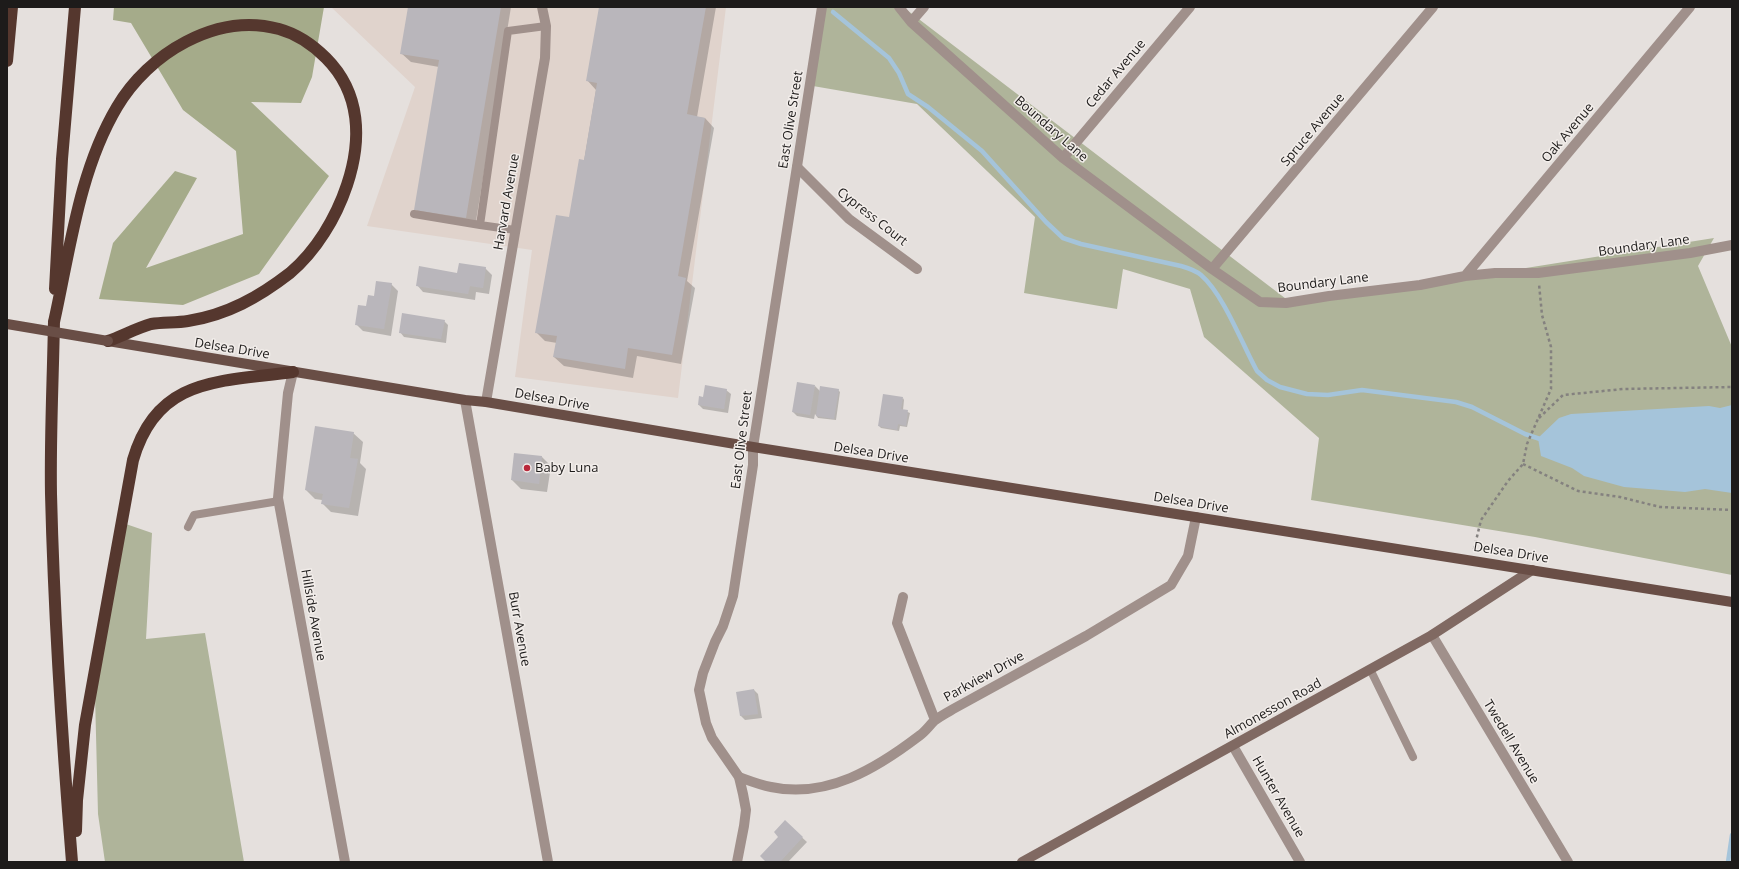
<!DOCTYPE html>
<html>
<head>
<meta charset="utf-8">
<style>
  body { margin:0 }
  #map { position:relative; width:1739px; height:869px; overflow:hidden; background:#e5e0dd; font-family:"Open Sans",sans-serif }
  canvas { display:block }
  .frame { position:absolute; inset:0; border:8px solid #1d1b1a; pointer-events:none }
</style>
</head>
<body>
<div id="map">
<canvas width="1739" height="869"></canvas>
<div class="frame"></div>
</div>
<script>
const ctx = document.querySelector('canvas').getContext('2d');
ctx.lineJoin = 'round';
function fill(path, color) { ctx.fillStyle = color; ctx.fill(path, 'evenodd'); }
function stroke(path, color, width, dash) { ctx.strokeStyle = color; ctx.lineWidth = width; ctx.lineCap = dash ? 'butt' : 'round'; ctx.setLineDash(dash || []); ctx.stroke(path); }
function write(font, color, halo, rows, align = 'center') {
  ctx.font = font + ' "Open Sans",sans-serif'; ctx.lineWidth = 3; ctx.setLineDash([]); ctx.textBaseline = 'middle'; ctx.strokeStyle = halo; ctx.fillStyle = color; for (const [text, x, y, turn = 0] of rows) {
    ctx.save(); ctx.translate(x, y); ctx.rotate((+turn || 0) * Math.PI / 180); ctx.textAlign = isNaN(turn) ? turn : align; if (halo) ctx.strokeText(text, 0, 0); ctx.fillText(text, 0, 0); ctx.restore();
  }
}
fill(new Path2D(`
  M331 7H726L678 398 515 377 532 250 367 226 415 87Z`), '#e0d3cc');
fill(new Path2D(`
  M826 7H903L1294 305 1714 238 1698 266 1732 347V575L1535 537 1311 500 1319 438 1204 337 1190 289 1123 269 1117 309 1024 293 1035 217 917 104 813 86Z
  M123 523 152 533 146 639 205 633 244 862H105L98 814 95 695Z`), '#afb49a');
fill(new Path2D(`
  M114 7H324L312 77 301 103 251 102 329 176 259 274 183 305 99 299 113 243 175 171 197 178 146 268 243 234 236 151 183 110 131 23 113 20Z`), '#a5ab8a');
fill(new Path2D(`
  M1732 405V493L1705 489 1685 492 1624 487 1584 476 1572 468 1541 456 1538 438 1559 418 1571 414 1709 406 1720 408Z`), '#a5c4da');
fill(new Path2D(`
  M409 7H511L475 227 424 218 415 209 439 67 411 62 401 53Z
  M600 7H716L697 117 705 118 714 128 687 281 695 288 681 364 637 356 633 378 564 366 554 357 557 343 545 341 536 332 570 218 584 161 596 90 587 80Z
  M485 268 492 275 489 294 476 292 475 300 423 292 417 285Z
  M391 284 398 291 391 336 363 331 356 324 374 297Z
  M444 321 448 325 446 343 404 337 400 332Z
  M815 386 820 391 838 390 840 392 836 420 818 418 815 414 814 419 797 416 793 412Z
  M726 390 731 394 728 413 703 409 699 405 704 398Z
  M903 398 904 400 903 410 910 413 907 427 900 426 899 431 881 428 879 426Z
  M353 433 363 442 360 463 366 469 358 516 331 512 322 503V500L315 499 306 490Z
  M542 457 551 466 547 492 521 489 512 480Z
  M754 690 758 694 762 718 745 720 741 716 737 693Z
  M785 822 807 842 788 862H768Z`), '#0003');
stroke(new Path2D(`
  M833 12 889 58 899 73 908 94 928 107 982 151 1046 222 1063 238 1081 244 1181 266C1188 268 1195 270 1201 275 1224 295 1242 344 1257 371L1267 380 1280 387 1307 394 1328 395 1362 390 1456 402 1472 407 1525 434 1543 440
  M1728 862 1732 835`), '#a5c4da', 4.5);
fill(new Path2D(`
  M408 7H501L466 218 414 210 439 60 400 54Z
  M599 7H706L687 114 705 118 678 276 686 278 672 355 628 348 625 369 553 357 557 336 535 333 556 215 569 217 579 159 584 160 597 83 586 81Z
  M459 263 486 267 483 288 470 286 468 294 416 286 419 266 457 273Z
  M376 281 392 283 384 329 355 325 358 305 366 306 368 295 374 296Z
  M402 313 445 320 441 339 399 333Z
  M797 382 815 385 810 415 792 412Z
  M705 385 727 389 724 409 698 405 699 396 703 397Z
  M820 386 839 389 834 419 816 416Z
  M883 394 903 397 901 409 908 410 906 426 898 424 897 430 878 426Z
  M315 426 354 432 350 458 358 459 349 508 321 504 323 494 305 490Z
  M514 453 542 456 539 484 511 480Z
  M754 689 758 714 740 716 736 692Z
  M785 820 803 837 780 862H766L760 856 778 837 774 832Z`), '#b9b6bb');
stroke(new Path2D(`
  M1539 418 1563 395 1623 389 1732 387
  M1523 464 1578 491 1620 497 1660 507 1732 510
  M1474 549 1481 520 1508 481 1523 464 1527 444 1551 389V347L1542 315 1539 284`), '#84817f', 2.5, [3, 3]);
stroke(new Path2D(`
  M414 214 480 225
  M515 230 480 225 508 31 546 26
  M188 527 194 515 279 501
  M1370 669 1413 757`), '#a0908b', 8);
stroke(new Path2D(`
  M899 7 911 22 1063 158 1212 269 1260 302 1286 303 1329 296 1420 285 1465 276 1495 273H1538L1690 253 1732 245
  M911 22 924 7
  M1063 158 1190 7
  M797 167 849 219 917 269
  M1212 269 1433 7
  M1465 276 1690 7
  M293 372 288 393 278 498 345 862
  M465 400 548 862
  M486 402 545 58 546 26 542 7
  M903 597 897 623 935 720
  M1432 635 1568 862
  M1233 746 1300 862
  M739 777C750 781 760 785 771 787 827 799 877 768 919 736 925 732 929 726 934 721 940 716 948 712 955 708L1086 636 1171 585 1188 556 1196 517`), '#a0908b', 10);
stroke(new Path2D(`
  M737 862 744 826 746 810 743 794 739 777 712 738 706 723 699 690 703 673 715 642 723 626 733 596 753 465V447L822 7`), '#a0908b', 10);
stroke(new Path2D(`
  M1022 862 1432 635 1532 570`), '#806962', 10);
stroke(new Path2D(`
  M108 341 465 400 486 402 753 447 1732 602`), '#694e46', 10);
stroke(new Path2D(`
  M7 61 12 7
  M55 289 62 159 75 7
  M54 321C53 379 50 436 51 494 54 617 62 739 72 862
  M54 322C70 250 79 171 117 107 148 54 216 12 279 29 297 34 313 45 326 58 361 93 362 140 347 185 336 218 316 251 290 273 259 297 227 315 188 321 176 323 163 322 151 324 137 328 122 336 108 341
  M76 831 77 800 85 725 133 460C157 376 221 382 293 372`), '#55372e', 12);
stroke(new Path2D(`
  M7 324 108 341`), '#694e46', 10);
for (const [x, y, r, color] of [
  [527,468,4,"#b9283b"]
]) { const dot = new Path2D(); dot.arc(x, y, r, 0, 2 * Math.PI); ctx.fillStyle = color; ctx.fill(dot); stroke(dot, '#f2edea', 1.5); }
write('13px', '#1d1b1a', '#f2edea', [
  ["Cedar Avenue",1116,74,-50],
  ["East Olive Street",791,120,-81],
  ["Boundary Lane",1051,129,41],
  ["Spruce Avenue",1313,130,-50],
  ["Oak Avenue",1568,133,-50],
  ["Harvard Avenue",507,202,-80],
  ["Cypress Court",872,217,38],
  ["Boundary Lane",1644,246,-8],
  ["Boundary Lane",1323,283,-7],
  ["Delsea Drive",232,349,9],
  ["Delsea Drive",552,400,10],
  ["East Olive Street",742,440,-83],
  ["Delsea Drive",871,453,9],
  ["Delsea Drive",1191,503,9],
  ["Delsea Drive",1511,553,9],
  ["Hillside Avenue",313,615,80],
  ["Burr Avenue",519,629,80],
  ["Parkview Drive",984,677,-29],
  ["Almonesson Road",1273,709,-29],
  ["Twedell Avenue",1511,742,59],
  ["Hunter Avenue",1278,797,60]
]);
write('13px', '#1d1b1a', '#f2edea', [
  ["Baby Luna",535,468]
], 'left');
</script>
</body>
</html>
